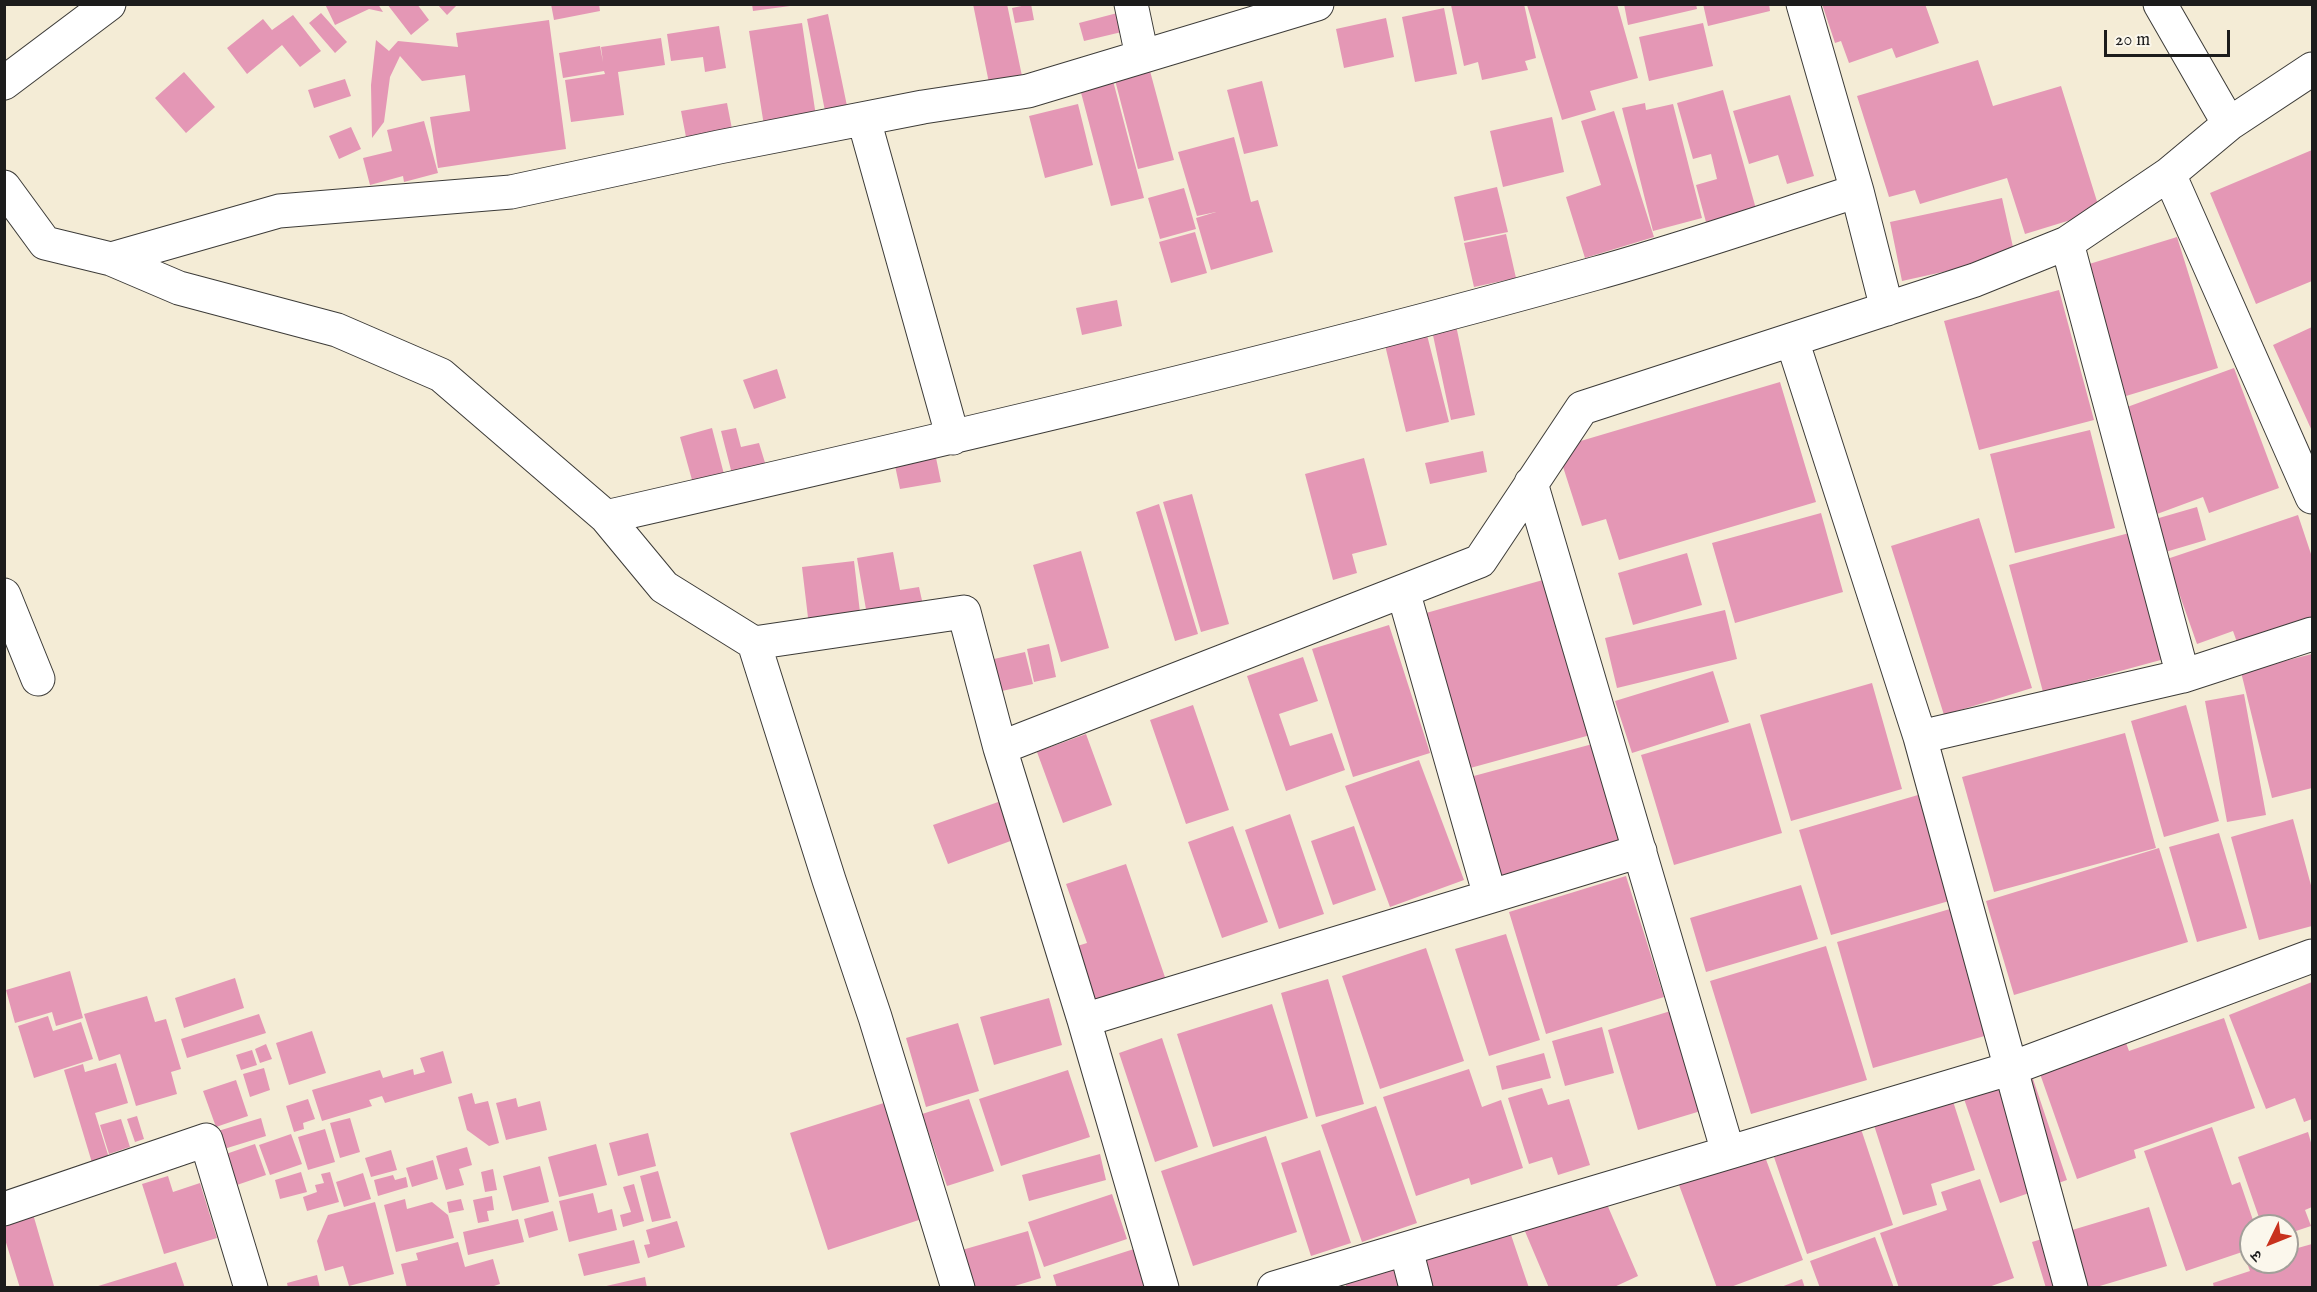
<!DOCTYPE html>
<html>
<head>
<meta charset="utf-8">
<style>
  body { margin:0 }
  #map { position:relative; width:2317px; height:1292px; overflow:hidden; background:#f4ecd6; font-family:"IM FELL English","Noto Serif Devanagari",serif }
  canvas { display:block }
  .frame { position:absolute; inset:0; border:6px solid #1c1c1c; pointer-events:none }
  .north { position:absolute; left:2239px; top:1214px; width:60px; height:60px; box-sizing:border-box; background:#fbf7ec; border:2px solid #a29f99; border-radius:50%; rotate:227deg; font-size:16px; font-weight:700; line-height:24px; text-align:center; color:#1c1c1c }
  .north::after { content:''; display:block; margin:auto; width:21px; height:27px; background:#c8321e; clip-path:polygon(50% 0,100% 100%,50% 72%,0 100%) }
  .scale { position:absolute; left:2104px; top:30px; width:126px; height:27px; box-sizing:border-box; border:3px solid #1c1c1c; border-top:0; padding-left:8px; font-size:18px; line-height:21px; white-space:nowrap; color:#1c1c1c; -webkit-text-stroke:4px #fbf7ec; paint-order:stroke }
</style>
</head>
<body>
<div id="map">
<canvas width="2317" height="1292"></canvas>
<div class="frame"></div>
<div class="north">उ</div>
<div class="scale">20 m</div>
</div>
<script>
const ctx = document.querySelector('canvas').getContext('2d');
ctx.lineJoin = 'round';
function fill(path, color) { ctx.fillStyle = color; ctx.fill(path, 'evenodd'); }
function stroke(path, color, width, dash) { ctx.strokeStyle = color; ctx.lineWidth = width; ctx.lineCap = dash ? 'butt' : 'round'; ctx.setLineDash(dash || []); ctx.stroke(path); }
fill(new Path2D(`
  M325 4H378L383 12 369 9 335 25Z
  M387 4H417L429 20 411 35Z
  M437 4H458L447 15Z
  M551 4H599L600 11 554 20Z
  M752 4H790V6L753 11Z
  M973 4H1007L1022 76 989 83Z
  M1031 4 1034 20 1015 23 1012 8Z
  M1454 4H1524L1536 58 1525 61 1528 70 1482 80 1478 62 1464 66 1451 5Z
  M1617 4 1638 78 1590 91 1596 110 1562 120 1527 5Z
  M1624 4H1696L1697 9 1628 25Z
  M1703 4H1769L1770 11 1708 26Z
  M1822 4H1925L1939 43 1896 58 1892 48 1849 63 1841 41 1835 43Z
  M1444 8 1457 74 1415 82 1402 17Z
  M1125 11 1130 30 1084 41 1079 23Z
  M321 13 347 42 335 53 309 23Z
  M828 14 847 106 825 111 807 19Z
  M293 15 321 51 300 67 282 45 247 74 227 48 263 19 272 30Z
  M1386 18 1394 57 1344 68 1336 29Z
  M549 20 566 149 438 168 430 117 470 111 465 75 422 81 400 56 390 77 384 122 372 138 371 85 376 40 389 51 398 41 458 47 456 33Z
  M802 23 817 123 765 132 749 31Z
  M1703 23 1713 66 1649 81 1639 37Z
  M719 26 726 68 705 72 703 57 671 61 667 34Z
  M661 38 665 65 618 72 624 115 571 122 565 80 605 74 604 71 563 78 559 53 600 46 603 62 601 47Z
  M1978 60 1993 106 2061 86 2100 211 2025 234 2007 178 1920 204 1915 190 1889 197 1857 96Z
  M1150 71 1174 160 1138 169 1115 80Z
  M184 72 215 107 186 133 155 98Z
  M1112 77 1144 198 1111 206 1079 85Z
  M345 79 351 96 314 108 308 90Z
  M1262 81 1278 146 1244 154 1227 90Z
  M1723 90 1756 209 1706 222 1696 185 1717 179 1711 154 1693 159 1677 103Z
  M1790 95 1814 176 1787 184 1778 155 1749 164 1733 111Z
  M727 103 732 129 686 137 681 111Z
  M1645 103 1646 110 1673 104 1702 218 1653 231 1622 108Z
  M1078 104 1093 165 1045 178 1029 116Z
  M1614 111 1654 237 1585 258 1566 197 1601 185 1581 121Z
  M1552 117 1564 172 1503 187 1490 131Z
  M424 121 438 173 404 182 403 176 370 185 363 158 392 151 387 130Z
  M351 127 361 149 339 159 329 136Z
  M1234 137 1251 202 1258 200 1273 252 1211 270 1196 218 1216 212 1197 216 1178 152Z
  M2312 150V281L2256 304 2210 193Z
  M1497 187 1508 232 1464 241 1454 197Z
  M1184 188 1196 229 1160 239 1148 198Z
  M2002 198 2015 256 1902 281 1890 222Z
  M1195 232 1207 273 1171 283 1159 242Z
  M1506 234 1516 278 1474 287 1464 243Z
  M2177 237 2218 368 2126 396 2086 265Z
  M2059 290 2094 420 1979 450 1944 321Z
  M1117 300 1122 326 1082 335 1076 308Z
  M1454 316 1475 415 1451 420 1430 321Z
  M2312 327V431L2273 345Z
  M1426 331 1449 422 1406 432 1384 341Z
  M2234 368 2279 488 2209 513 2203 497 2157 514 2119 410Z
  M777 369 786 398 754 409 743 380Z
  M1780 382 1816 502 1619 560 1606 519 1582 526 1557 448Z
  M712 428 725 478 694 487 680 437Z
  M736 428 741 447 759 443 766 466 732 474 721 431Z
  M2090 430 2115 528 2015 553 1990 454Z
  M1483 451 1487 472 1430 484 1425 463Z
  M935 453 941 482 900 489 894 461Z
  M1364 458 1387 545 1352 554 1357 573 1333 580 1305 474Z
  M1192 494 1229 624 1201 632 1163 502Z
  M1159 504 1198 634 1175 641 1136 512Z
  M2197 507 2206 540 2162 553 2152 520Z
  M1821 513 1843 592 1735 623 1712 543Z
  M2298 515 2312 557V619L2238 645 2233 631 2197 644 2167 559Z
  M1979 518 2032 688 1944 715 1891 546Z
  M2133 532 2168 658 2043 692 2009 565Z
  M1081 551 1109 648 1061 662 1033 565Z
  M893 552 900 590 919 587 923 605 867 615 857 558Z
  M1687 553 1702 605 1633 625 1618 573Z
  M854 561 861 621 809 626 802 567Z
  M1550 578 1594 734 1463 770 1419 615Z
  M1725 610 1737 659 1617 688 1605 638Z
  M1389 625 1430 753 1353 777 1312 649Z
  M1049 644 1056 677 1034 682 1027 649Z
  M1025 652 1033 684 1002 691 994 659Z
  M2312 654V788L2272 798 2241 672Z
  M1303 657 1318 701 1279 714 1290 746 1332 733 1345 770 1286 791 1247 676Z
  M1713 671 1729 722 1632 753 1615 701Z
  M1872 683 1902 789 1791 821 1760 715Z
  M2244 694 2266 815 2227 822 2205 701Z
  M1193 705 1229 810 1186 824 1150 720Z
  M2186 705 2219 821 2164 837 2131 721Z
  M1750 723 1782 833 1674 865 1641 755Z
  M2125 733 2156 848 1994 892 1962 777Z
  M1086 734 1112 805 1063 823 1037 752Z
  M1600 742 1628 842 1498 877 1470 777Z
  M1419 760 1464 880 1390 907 1345 786Z
  M1918 795 1949 901 1831 935 1799 830Z
  M1001 801 1016 839 948 864 933 825Z
  M1290 814 1324 914 1279 929 1245 830Z
  M2293 819 2312 889V926L2259 940 2231 837Z
  M1233 826 1268 922 1222 938 1188 842Z
  M1354 826 1376 890 1333 905 1311 841Z
  M2219 833 2247 928 2197 942 2169 847Z
  M2159 848 2188 942 2014 995 1986 901Z
  M1126 864 1167 983 1095 1008 1074 947 1087 943 1066 884Z
  M1626 876 1664 997 1546 1034 1509 912Z
  M1801 885 1818 939 1706 972 1690 918Z
  M1950 909 1988 1035 1873 1068 1837 942Z
  M1506 934 1540 1040 1489 1056 1455 949Z
  M1826 946 1867 1080 1751 1114 1710 981Z
  M1426 948 1464 1061 1380 1089 1342 976Z
  M70 971 83 1018 56 1026 52 1012 15 1023 6 990Z
  M235 978 244 1008 184 1028 175 998Z
  M1328 979 1364 1104 1316 1117 1281 993Z
  M2312 982V1119L2304 1122 2295 1098 2266 1109 2229 1015Z
  M147 996 155 1022 166 1019 181 1069 171 1072 177 1094 136 1106 120 1054 99 1061 84 1014Z
  M1049 998 1062 1045 994 1065 980 1017Z
  M1272 1004 1308 1118 1213 1147 1177 1034Z
  M1674 1010 1704 1110 1638 1130 1608 1030Z
  M259 1014 266 1033 187 1058 181 1039Z
  M48 1016 53 1031 81 1022 93 1059 34 1078 18 1026Z
  M2224 1018 2255 1108 2134 1150 2136 1158 2077 1179 2039 1071 2125 1040 2129 1051Z
  M958 1023 979 1091 926 1107 906 1038Z
  M1602 1027 1614 1073 1565 1086 1552 1041Z
  M312 1031 326 1073 289 1085 276 1043Z
  M1162 1038 1198 1147 1155 1162 1119 1053Z
  M266 1044 272 1059 260 1063 255 1049Z
  M252 1050 257 1065 241 1070 236 1055Z
  M443 1051 452 1083 385 1103 382 1096 369 1100 372 1106 322 1121 312 1090 380 1070 383 1078 413 1069 414 1075 425 1072 420 1058Z
  M1544 1053 1551 1078 1502 1090 1496 1066Z
  M116 1063 128 1103 95 1113 110 1161 93 1166 64 1070 83 1064 85 1072Z
  M264 1068 270 1090 250 1097 243 1074Z
  M1469 1069 1482 1107 1501 1100 1523 1168 1471 1185 1469 1178 1416 1196 1383 1097Z
  M1068 1070 1090 1137 1001 1166 979 1099Z
  M2031 1073 2067 1180 2000 1203 1963 1096Z
  M236 1080 248 1116 216 1127 203 1091Z
  M1542 1088 1548 1105 1569 1099 1590 1165 1558 1175 1552 1157 1529 1164 1508 1098Z
  M472 1093 475 1104 488 1101 499 1143 489 1146 467 1130 458 1097Z
  M1951 1095 1975 1170 1931 1184 1937 1205 1903 1215 1872 1119Z
  M516 1098 518 1107 540 1101 547 1130 506 1140 496 1103Z
  M308 1099 315 1119 303 1123 304 1129 294 1132 286 1106Z
  M969 1099 994 1171 947 1186 922 1114Z
  M890 1101 928 1217 828 1250 790 1133Z
  M1376 1106 1417 1223 1362 1242 1321 1125Z
  M137 1116 144 1139 135 1142 127 1119Z
  M261 1118 266 1136 224 1149 218 1131Z
  M350 1118 360 1152 340 1158 330 1123Z
  M121 1119 130 1147 109 1154 100 1125Z
  M2212 1127 2232 1185 2240 1182 2255 1226H2251V1249L2186 1271 2144 1151Z
  M325 1129 335 1162 308 1170 298 1137Z
  M1861 1129 1893 1225 1807 1254 1774 1157Z
  M2308 1132 2312 1146V1207L2305 1210 2311 1226 2287 1234V1226H2262L2238 1157Z
  M648 1133 656 1166 618 1176 609 1143Z
  M291 1134 302 1164 270 1175 259 1145Z
  M1266 1136 1297 1232 1193 1266 1161 1171Z
  M255 1144 266 1175 234 1186 223 1155Z
  M596 1144 607 1185 559 1197 548 1157Z
  M467 1147 472 1165 459 1169 464 1185 446 1190 436 1156Z
  M391 1150 397 1170 371 1177 365 1158Z
  M1320 1150 1351 1243 1311 1256 1281 1163Z
  M1100 1154 1106 1180 1029 1201 1022 1175Z
  M1764 1154 1803 1260 1728 1288H1717L1679 1185Z
  M433 1160 438 1179 412 1187 406 1168Z
  M540 1166 549 1202 512 1211 503 1176Z
  M493 1169 497 1190 485 1192 481 1172Z
  M658 1171 671 1218 652 1222 640 1176Z
  M301 1172 307 1192 280 1199 275 1180Z
  M330 1172 339 1202 307 1211 303 1197 317 1192 315 1185 324 1183 321 1174Z
  M363 1173 371 1199 344 1207 336 1182Z
  M393 1175 395 1180 406 1177 408 1187 378 1196 374 1180Z
  M168 1176 173 1192 200 1183 217 1238 164 1254 142 1184Z
  M1980 1179 2014 1278 1986 1288H1899L1880 1233 1947 1210 1941 1192Z
  M634 1184 644 1221 623 1227 620 1215 631 1212 623 1187Z
  M593 1193 598 1213 612 1209 617 1230 569 1242 559 1201Z
  M1112 1194 1127 1239 1044 1267 1028 1222Z
  M1603 1195 1638 1276 1612 1288H1549L1524 1229Z
  M492 1196 494 1210 487 1211 489 1221 478 1223 473 1200Z
  M405 1199 407 1209 432 1202 448 1215 454 1238 396 1252 384 1205Z
  M461 1199 464 1210 449 1213 447 1202Z
  M375 1202 394 1274 349 1286 343 1266 325 1271 317 1241 328 1215Z
  M2149 1207 2167 1266 2093 1288H2046L2032 1242Z
  M553 1211 558 1230 529 1238 524 1219Z
  M33 1214 54 1286 50 1288H20L4 1236V1222Z
  M518 1219 524 1242 468 1255 463 1232Z
  M677 1221 685 1247 648 1258 644 1245 650 1244 646 1230Z
  M1509 1229 1529 1288H1428L1418 1258Z
  M1028 1231 1041 1278 1008 1288H965L955 1252Z
  M1875 1237 1894 1288H1820L1810 1261Z
  M634 1240 640 1263 584 1276 578 1254Z
  M458 1242 465 1267 493 1259 500 1284 494 1286V1288H407L401 1264 418 1260 416 1253Z
  M2312 1244V1288H2214L2213 1283 2250 1271 2247 1263 2287 1262V1251Z
  M1134 1249 1146 1288H1057L1053 1275Z
  M176 1262 185 1288H95V1287Z
  M1401 1266 1408 1288H1347L1345 1283Z
  M317 1275 320 1288H288L287 1283Z
  M645 1277 647 1288H602V1287Z
  M1802 1279 1805 1288H1781V1287Z`), '#e497b5');
const street = new Path2D(`
  M1131 4 1142 56
  M1803 4 1857 191 1887 309
  M2160 4 2229 124
  M864 120 953 438
  M2169 174 2312 497
  M4 187 45 243 111 259 179 288 337 330 441 375 606 517 664 587 754 643 829 880 875 1017 958 1288
  M2067 243 2183 676
  M111 259 279 211 511 192 719 147 923 107 1028 91 1317 4
  M1792 340 1920 737 2071 1288
  M1531 483 1728 1152
  M606 517C937 441 1269 365 1597 273 1684 249 1770 219 1857 191
  M1403 591 1490 896
  M4 595 38 679
  M754 643 964 612 1000 748 1084 1020 1162 1288
  M1920 737 2183 676 2312 634
  M1000 748 1480 561 1582 408 1975 280 2067 243 2169 174 2229 124 2312 69
  M1084 1020 1640 851
  M4 1209 206 1140 251 1288
  M1406 1249 1416 1288
  M1274 1288 2012 1068 2312 956`);
const secondary = new Path2D(`
  M4 83 109 4`);
stroke(street, '#3c3b38', 35);
stroke(secondary, '#3c3b38', 35);
stroke(street, '#fff', 33);
stroke(secondary, '#fff', 33);
</script>
</body>
</html>
